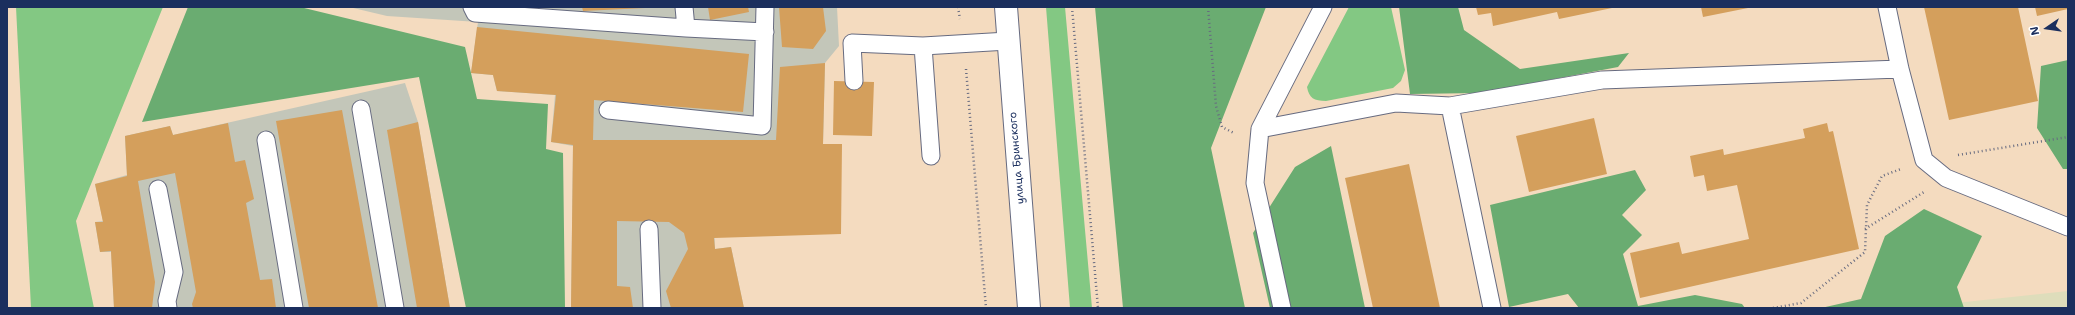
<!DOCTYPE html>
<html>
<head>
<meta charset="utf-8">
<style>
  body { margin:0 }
  #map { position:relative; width:2075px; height:315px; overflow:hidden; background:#f4dbbf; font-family:"Shantell Sans",sans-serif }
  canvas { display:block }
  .frame { position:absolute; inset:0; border:8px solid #1b2f5e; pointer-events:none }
  .north { position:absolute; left:2027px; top:8px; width:40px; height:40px; -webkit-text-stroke:3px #fff; paint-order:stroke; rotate:257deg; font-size:11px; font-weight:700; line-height:16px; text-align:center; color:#1b2f5e }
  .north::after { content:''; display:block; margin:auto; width:14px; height:18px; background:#1b2f5e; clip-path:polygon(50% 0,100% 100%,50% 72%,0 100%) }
</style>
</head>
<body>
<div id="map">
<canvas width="2075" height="315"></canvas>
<div class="frame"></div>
<div class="north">N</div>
</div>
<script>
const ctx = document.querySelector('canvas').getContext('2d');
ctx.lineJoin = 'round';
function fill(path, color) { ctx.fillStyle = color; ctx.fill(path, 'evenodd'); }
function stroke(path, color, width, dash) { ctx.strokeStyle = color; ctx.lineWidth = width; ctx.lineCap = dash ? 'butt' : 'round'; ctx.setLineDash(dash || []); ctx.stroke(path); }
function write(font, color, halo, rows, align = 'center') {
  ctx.font = font + ' "Shantell Sans",sans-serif'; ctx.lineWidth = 3.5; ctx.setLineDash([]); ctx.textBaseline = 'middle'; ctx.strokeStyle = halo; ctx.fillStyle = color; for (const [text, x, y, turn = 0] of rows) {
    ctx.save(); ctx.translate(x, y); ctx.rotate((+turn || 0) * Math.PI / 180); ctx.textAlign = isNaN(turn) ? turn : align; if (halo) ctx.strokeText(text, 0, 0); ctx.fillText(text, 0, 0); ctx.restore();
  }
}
fill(new Path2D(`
  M2068 291V308H1909Z`), '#deddbb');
fill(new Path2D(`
  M349 7H837L839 46 825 63 823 144H795L713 194 715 249 731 247 744 308H571L573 146 551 142 555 95 497 91 493 75 471 73 478 22 387 16Z
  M405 83 418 122 450 308H114L111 252H100L95 222 103 221 95 184 127 175 125 136 170 126 173 135Z`), '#c3c6b9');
fill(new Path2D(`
  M16 7H163L76 221 94 308H31Z
  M1046 7H1065L1092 308H1070Z
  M1349 7H1391L1405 70 1401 81 1393 88 1326 101C1314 101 1309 98 1307 87Z`), '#83c883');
fill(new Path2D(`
  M188 7H300L465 47 477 99 548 104 546 149 563 153 565 308H466L419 77 142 122Z
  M1095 7H1266L1211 148 1245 308H1123Z
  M1399 7H1458L1464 30 1520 69 1629 53 1618 67 1480 93 1410 94Z
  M2068 60V169H2063L2037 128 2041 66Z
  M1331 146 1365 308H1270L1253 233 1295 167Z
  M1635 170 1646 190 1622 215 1642 235 1623 254 1638 306 1695 295 1742 304 1745 308H1579L1568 294 1509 307 1490 205Z
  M1924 209 1982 236 1957 287 1964 308H1821L1861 299 1885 236Z`), '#6aac71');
fill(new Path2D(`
  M408 7H419V8H408Z
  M582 7H645V8L583 11Z
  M708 7H748L749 12 710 20Z
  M779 7H823L826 31 813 49 782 47Z
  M1476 7H1612V8L1559 19 1557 12 1493 26 1491 13 1478 15Z
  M1701 7H1748V8L1703 17Z
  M1924 7H2018L2038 101 1949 120Z
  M2035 7H2068V9L2037 16Z
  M477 27 749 54 743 112 594 100 593 140H776L780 67 825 63 823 144H842L841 234 714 238 715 249 731 247 744 308H671L666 291 688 249 684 233 669 222 617 221V286L630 287 633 308H571L573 145 551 142 556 95 497 91 493 75 471 73Z
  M834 81 874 82 872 136 833 135Z
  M342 110 378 308H309L276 121Z
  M1594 118 1607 174 1529 192 1516 136Z
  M418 122 450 308H417L387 130Z
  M228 123 235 162 245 160 254 199 246 203 260 280 272 279 276 308H193L192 304 196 292 175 173 138 181 155 282 152 308H114L111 251 100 252 95 222H103L95 184 127 176 125 136 170 126 173 135Z
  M1827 123 1829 132 1833 131 1859 249 1640 298 1630 253 1679 242 1682 254 1749 239 1737 185 1707 191 1704 175 1694 177 1690 156 1723 149 1724 155 1805 138 1803 129Z
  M1409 164 1440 308H1373L1345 178Z`), '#d49f5c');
const service = new Path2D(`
  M472 7 475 13 686 28 765 32
  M684 7 686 28
  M1887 7 1900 69 1924 160 1946 178 2068 227
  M923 46 931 156
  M854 81 852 43 923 46 1008 41
  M1450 106 1492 308
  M361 109 395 308
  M608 110 762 126 765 7
  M1260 129 1396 103 1450 106 1602 80 1900 69
  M266 140 294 308
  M158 189 174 272 167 301 168 308
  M649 229 652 308
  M1282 308 1255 183 1260 129 1323 7`);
const secondary = new Path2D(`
  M1006 7 1029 308`);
stroke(service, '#676b80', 19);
stroke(secondary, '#676b80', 24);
stroke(new Path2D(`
  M958 7 960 19
  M1072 7 1098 308
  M1208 7 1216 106 1222 127 1234 133
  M966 69 986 308
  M1958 155 2068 137
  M1865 229 1924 192
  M1773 308 1801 303 1865 252 1867 205 1882 176 1901 169`), '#676b80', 2.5, [1, 3]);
stroke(service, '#fff', 17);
stroke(secondary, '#fff', 22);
write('11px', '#1b2f5e', '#fff', [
  ["улица Бринского",1017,158,-95]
]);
</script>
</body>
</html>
